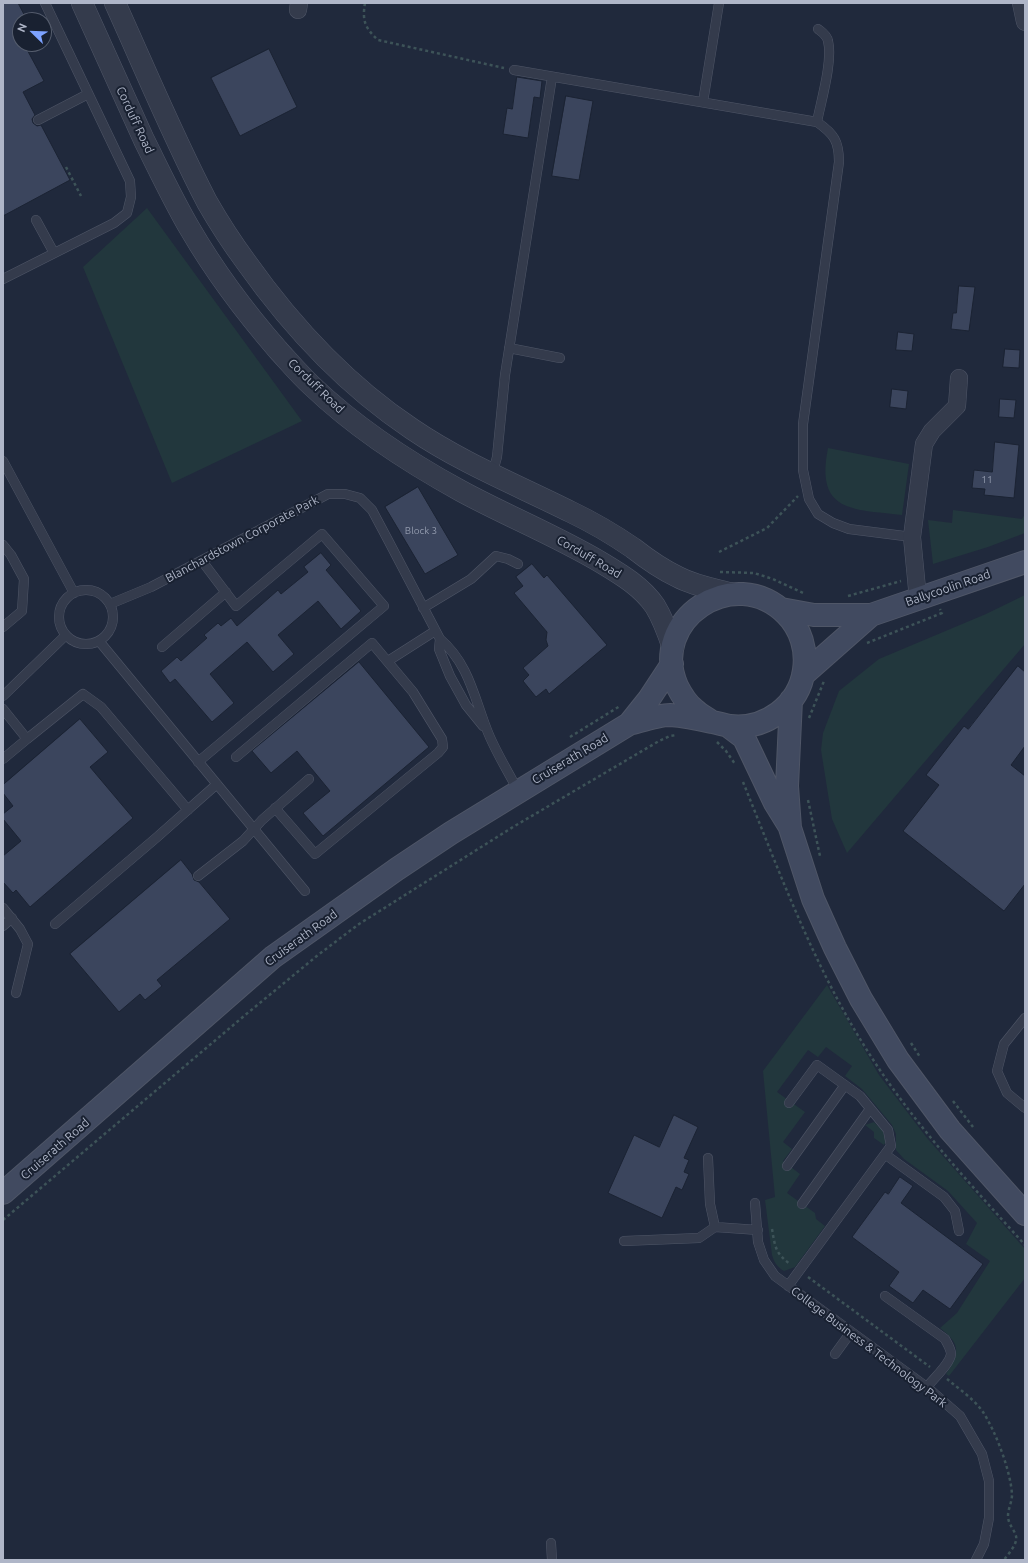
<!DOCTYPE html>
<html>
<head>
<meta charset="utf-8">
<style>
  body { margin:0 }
  #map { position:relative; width:1028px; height:1563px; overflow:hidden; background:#20293c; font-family:Ubuntu,sans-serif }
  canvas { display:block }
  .frame { position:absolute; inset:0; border:4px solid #afb6c8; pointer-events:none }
  .north { position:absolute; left:12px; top:12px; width:40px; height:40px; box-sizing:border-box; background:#192131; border:1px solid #555d6d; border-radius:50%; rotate:293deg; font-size:11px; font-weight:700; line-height:16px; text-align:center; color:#afb6c8 }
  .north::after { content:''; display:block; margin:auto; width:14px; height:18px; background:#7da2ff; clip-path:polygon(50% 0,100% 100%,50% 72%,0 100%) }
</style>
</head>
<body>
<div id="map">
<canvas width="1028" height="1563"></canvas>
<div class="frame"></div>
<div class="north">N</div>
</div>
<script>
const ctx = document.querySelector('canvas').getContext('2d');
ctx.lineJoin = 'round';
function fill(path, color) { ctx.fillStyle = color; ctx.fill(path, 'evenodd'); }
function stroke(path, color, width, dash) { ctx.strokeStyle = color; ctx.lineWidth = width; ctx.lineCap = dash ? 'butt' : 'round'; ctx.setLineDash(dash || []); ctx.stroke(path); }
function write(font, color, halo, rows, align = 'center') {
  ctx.font = font + ' Ubuntu,sans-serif'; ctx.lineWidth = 4; ctx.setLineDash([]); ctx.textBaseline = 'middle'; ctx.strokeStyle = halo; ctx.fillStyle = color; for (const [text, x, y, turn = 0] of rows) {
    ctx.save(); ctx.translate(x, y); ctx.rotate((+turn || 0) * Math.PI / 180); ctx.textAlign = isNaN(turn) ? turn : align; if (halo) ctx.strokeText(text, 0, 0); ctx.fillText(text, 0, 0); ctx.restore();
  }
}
fill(new Path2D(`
  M147 208 302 421 172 483 83 267Z
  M828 448 909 464 902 515C853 509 815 513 828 448Z
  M953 510 1022 519 1025 514V533L988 547 933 564 928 520 952 523Z
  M1025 595V644L847 853 832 819 821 750 823 733 839 691 879 659 986 614Z
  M827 985 879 1075 927 1138 1025 1249V1278L949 1376 946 1374C960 1353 961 1344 940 1328L957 1313 990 1261 966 1244 977 1223 948 1191 904 1159 896 1150V1134L892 1125 862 1089 845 1076 852 1066 826 1047 818 1057 808 1050 777 1092 805 1112 783 1142 792 1149 783 1161 800 1174 787 1193 815 1213 816 1219 825 1226 795 1267 784 1271C777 1267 774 1262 772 1255L765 1200 775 1197 763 1071Z
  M874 1122 883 1131 886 1141 884 1145 874 1138V1132L865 1125Z`), '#22373d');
const building = new Path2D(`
  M3 3H18L27 20H20V44H24L44 81 23 92 35 115 32 119 33 123 37 126 41 125 70 180 3 216Z
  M269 49 297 107 240 136 211 78Z
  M517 77 542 81 540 98 534 97 528 138 503 134 507 108 512 109Z
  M566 96 593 101 579 180 552 176Z
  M959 286 975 287 969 331 951 329 953 313H956Z
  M898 332 914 334 912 351 896 350Z
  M1005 349 1020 350 1019 368 1003 367Z
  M892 389 908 391 906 409 890 407Z
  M1000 399 1016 400 1014 418 999 417Z
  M995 442 1019 445 1014 498 984 495 985 489 972 488 974 470 992 472Z
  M418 487 458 555 425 574 385 507Z
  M321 553 331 565 326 570 361 611 341 629 318 601 278 635 294 654 273 672 247 642 210 674 234 703 212 722 175 679 170 683 161 671 177 657 181 661 207 638 204 635 218 623 221 626 231 618 237 626 278 590 281 594 308 572 304 567Z
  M532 564 544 578 547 575 607 645 549 694 546 689 536 697 523 681 529 675 523 668 548 646 546 640 547 632 514 593 523 586 516 577Z
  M359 662 429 747 323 836 303 813 330 791 297 751 271 773 252 751Z
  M1018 666 1025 672V746L1011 765 1025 776V884L1004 911 903 831 939 785 926 775 964 726 968 729Z
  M80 719 108 752 90 767 133 818 30 907 16 890 13 893 3 882V856L21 841 3 819V814L13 806 3 793V785Z
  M181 860 192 874 194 880 199 882 230 919 157 980 162 986 145 1000 140 994 119 1012 70 954Z
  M674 1115 698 1127 684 1158 689 1160 684 1172 689 1174 682 1190 676 1187 662 1218 608 1193 634 1135 659 1147Z
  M900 1177 913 1186 901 1203 983 1264 950 1309 923 1290 913 1303 889 1286 899 1272 852 1237 885 1192 888 1194Z`);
fill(building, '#3b455d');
stroke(building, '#1b2333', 1);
const service = new Path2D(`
  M514 70 817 122C834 134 839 141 839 162L803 424V470L809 499 818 514 833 523 849 529 912 537
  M703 102 719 3
  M38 120 88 94
  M817 122C821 101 833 61 828 41 827 35 822 32 818 29
  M36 220 54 253
  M3 279 114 223 127 213 131 197 130 181 45 3
  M509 348 560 358
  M3 461 74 593
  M492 475 497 457 505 375 552 77
  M3 545 11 555 24 579 22 611 3 627
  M59 617a27 27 0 1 1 54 0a27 27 0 1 1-54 0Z
  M110 604 151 587 328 494H345L360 498 372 510 388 540 440 639C469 664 474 697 487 730 495 751 508 771 518 791
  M423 608 471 579 496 556 508 559 518 564
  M440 639 439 649 450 676 466 705 483 726
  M99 641 305 891
  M162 647 226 592
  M388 661 435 631
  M3 696 66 635
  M3 709 27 739 83 694 101 707 188 810
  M236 757 372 643 413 692 442 739 443 747 438 753 315 854 275 808
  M3 759 27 739
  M198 762 384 606 322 534 236 606 202 561
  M198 876 243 841 262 820 309 779
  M3 908 20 929 28 944 16 993
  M55 924 156 838 217 784
  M3 926 12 918
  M1025 1018 1004 1044 997 1071 1007 1093 1025 1108
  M886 1155 944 1197 955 1211 959 1231
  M708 1158 710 1204 715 1227
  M787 1166 845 1085
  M755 1203 758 1242 764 1260 775 1276 928 1388 960 1416 982 1454 989 1481V1518L984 1544 976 1560
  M802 1204 870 1109
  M624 1241 699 1238 715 1227 758 1230
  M788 1286 891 1146 888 1130 860 1096 817 1065 789 1103
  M885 1296 945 1339C947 1343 951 1349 951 1354 950 1364 933 1379 927 1387
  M835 1354 851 1332
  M551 1543 552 1560`);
const minor = new Path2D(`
  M1021 3 1025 22
  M298 10 299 3
  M918 599 912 537 924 444 932 431 957 406 959 378`);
const tertiary = new Path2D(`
  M82 3C103 49 123 94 144 140 159 170 173 200 190 229 215 272 245 312 278 350 289 362 300 375 312 386 356 428 408 462 461 491 507 516 557 536 602 563 622 575 642 587 655 606 663 619 668 633 673 648
  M115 3C145 69 173 137 207 202 219 223 232 243 246 262 292 327 346 385 412 429 462 463 517 485 571 512 592 522 614 535 633 548 647 559 661 569 678 577 695 586 714 589 733 594`);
const secondary = new Path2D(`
  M781 609 814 615H871L1025 562
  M803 675 871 615
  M791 700 787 786 790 828 813 899 835 948 861 999 898 1060 950 1130 1025 1214
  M629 724C641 721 658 715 670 715 684 716 699 719 712 722 718 723 724 725 730 726 765 730 799 706 804 670 807 650 801 629 786 614 734 562 648 620 677 686 681 694 687 704 695 710 700 715 707 718 712 722
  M728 726 744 738 775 803 788 824
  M3 1193 273 957 397 869 451 833 629 724 649 699 672 664`);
stroke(service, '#4f5667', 10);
stroke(minor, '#4f5667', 18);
stroke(tertiary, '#4f5667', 22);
stroke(secondary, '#4f5667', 24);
stroke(new Path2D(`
  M365 3C362 21 365 28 378 40L504 68
  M66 167 81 196
  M719 552 767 528 798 496
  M720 572 754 573 773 579 803 593
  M848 596 901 581
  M867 643 942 613 940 609
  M809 718 824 681
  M570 737 620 706
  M717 742 726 751 735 764
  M743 782C781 876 816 972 872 1058 916 1126 971 1185 1025 1245
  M808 800 820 856
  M911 1043 920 1057
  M953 1101 973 1127
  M3 1220 244 1016 318 955 359 924 513 827 659 741 670 736 677 735
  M772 1229C775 1246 775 1253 790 1264
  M808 1277 930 1367
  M947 1379C959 1389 974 1399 983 1412 996 1432 1011 1472 1012 1495 1012 1502 1008 1509 1008 1516 1008 1524 1014 1529 1016 1536 1018 1544 1008 1554 1004 1560`), '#3d5358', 2.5, [3, 3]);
stroke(service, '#343b4c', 9);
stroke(minor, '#343b4c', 17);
stroke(tertiary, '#343b4c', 21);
stroke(secondary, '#414a60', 22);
write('10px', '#929aad', null, [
  ["11",987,480],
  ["Block 3",421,531]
]);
write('12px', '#afb6c8', '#192131', [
  ["Corduff Road",135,120,65],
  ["Corduff Road",316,386,44],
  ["Blanchardstown Corporate Park",242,539,-28],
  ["Corduff Road",589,557,30],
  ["Ballycoolin Road",948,588,-19],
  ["Cruiserath Road",570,759,-31],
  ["Cruiserath Road",301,938,-36],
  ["Cruiserath Road",55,1149,-41],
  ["College Business & Technology Park",869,1347,37]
]);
</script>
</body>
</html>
